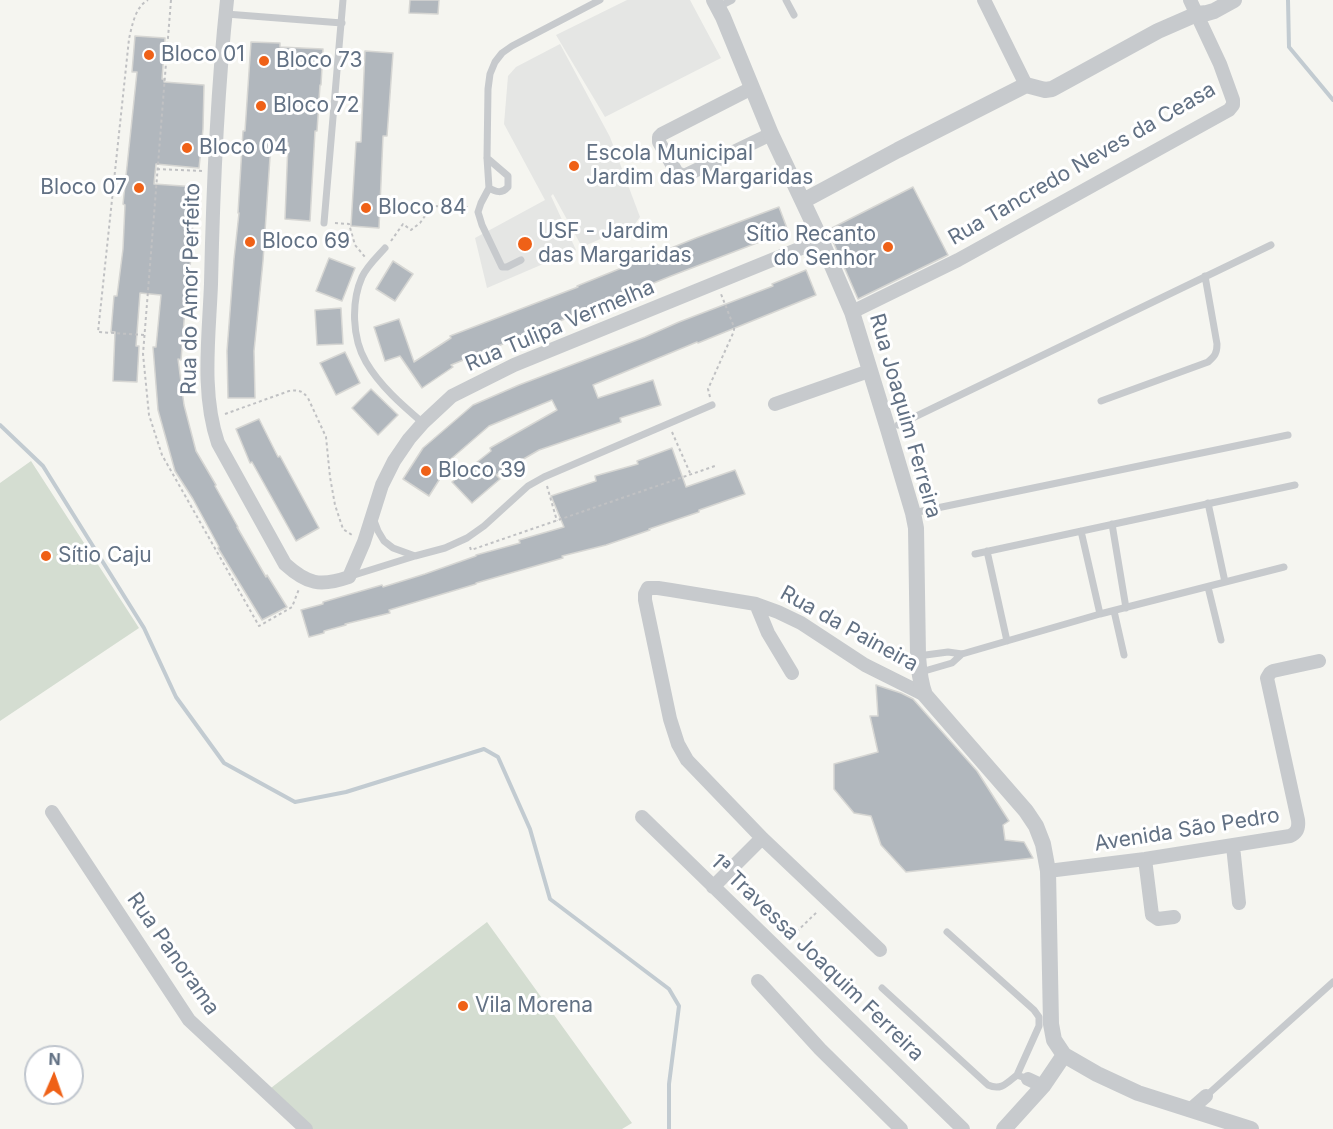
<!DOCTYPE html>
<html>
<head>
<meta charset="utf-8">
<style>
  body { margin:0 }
  #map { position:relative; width:1333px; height:1129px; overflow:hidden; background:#f5f5f0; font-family:Inter,sans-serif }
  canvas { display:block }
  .north { position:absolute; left:24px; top:1045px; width:60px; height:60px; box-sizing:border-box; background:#fff; border:2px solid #c0c6ce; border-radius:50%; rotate:2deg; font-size:16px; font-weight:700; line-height:24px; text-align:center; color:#627184 }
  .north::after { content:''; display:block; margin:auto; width:21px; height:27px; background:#ef6117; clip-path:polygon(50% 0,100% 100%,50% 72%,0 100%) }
</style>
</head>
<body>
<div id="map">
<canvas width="1333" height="1129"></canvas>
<div class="north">N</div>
</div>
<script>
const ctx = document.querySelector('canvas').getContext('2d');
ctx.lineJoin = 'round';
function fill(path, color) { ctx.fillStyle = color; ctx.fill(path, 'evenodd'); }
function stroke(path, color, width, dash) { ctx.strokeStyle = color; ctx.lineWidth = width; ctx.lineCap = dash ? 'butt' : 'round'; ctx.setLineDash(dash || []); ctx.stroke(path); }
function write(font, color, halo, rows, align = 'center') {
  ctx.font = font + ' Inter,sans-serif'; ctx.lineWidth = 6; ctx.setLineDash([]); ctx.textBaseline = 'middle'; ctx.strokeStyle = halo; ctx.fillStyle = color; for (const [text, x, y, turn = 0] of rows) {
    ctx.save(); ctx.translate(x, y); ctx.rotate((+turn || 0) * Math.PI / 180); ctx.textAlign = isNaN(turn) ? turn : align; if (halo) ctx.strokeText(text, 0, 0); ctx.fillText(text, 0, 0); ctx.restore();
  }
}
fill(new Path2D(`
  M627 0H690L721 58 605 117 556 35Z
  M560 44 610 137 640 217 635 224 582 247 553 194 551 196 576 250 487 288 475 238 545 200 504 124 508 76 516 67Z`), '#e5e6e4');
fill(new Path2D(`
  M31 461 139 628 0 721V483Z
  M487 922 632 1123 622 1129H311L267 1091Z`), '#d4ddd1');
stroke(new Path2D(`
  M1288 0 1289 47 1333 100
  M0 425 43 466 144 628 176 697 224 763 295 802 346 792 484 749 498 757 530 829 550 899 669 989 679 1006 669 1084V1129`), '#c2cbd1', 4);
const building = new Path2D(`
  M410 0H439L438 14 409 13Z
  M135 36 165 38 162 79H164V82L204 85 203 129 199 168 156 164 154 184 197 187 195 222H193L190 269H188L181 360 178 359 184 405 196 451 216 485 215 486 238 527H237L266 577 267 575 287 607 262 620 218 548 219 547 193 499 175 471 158 410 153 347H156L161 295 140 293 136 346H139L137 382 113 381 115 332H111L114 296H117L123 249 125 205 123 204 137 72H132Z
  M251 42 280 43V47L323 49 321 85H320L317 131H315L310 221 285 219 288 143 271 142 263 261 254 351 255 398H228L227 351 234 259 239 213H238L243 131H245Z
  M365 51 393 53 387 136H383L379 228 351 226 356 142H361Z
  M913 187 948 255 858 299 828 230Z
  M779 207 788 231 671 276 451 365 453 367 422 388 400 356 385 361 374 327 399 319 414 362 451 338 450 336 578 287 577 286 696 238Z
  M329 258 355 268 342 301 316 291Z
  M393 261 413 274 395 301 376 289Z
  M806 270 816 295 698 343 697 342 593 385 598 398 653 380 661 405 620 418 621 422 539 450 496 475 500 479 472 503 452 482 491 451 490 448 557 410 552 400 489 426 437 471 441 477 429 496 403 479 423 448 473 405 519 385 645 337 679 322 773 286 772 284Z
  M341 308 343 344 317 345 315 310Z
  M345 352 360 383 336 395 320 363Z
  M371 389 398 415 378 435 352 408Z
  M259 419 278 457 280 456 319 528 296 541 252 462 250 463 236 429Z
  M672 448 686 487 735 470 745 494 699 510V512L649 529 650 530 606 545 562 556 563 558 476 583V584L389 610 390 613 345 624 346 625 324 631V633L309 637 301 610 323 604V602L382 585 383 587 425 574 476 556V555L520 543 519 540 564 527 551 496 596 481 595 476 638 464 637 461Z
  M876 685 901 693 913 699 977 771 1009 821 1003 825 1005 840 1024 842 1033 858 906 872 881 845 871 816 854 813 834 789V764L878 752 870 716H878Z`);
fill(building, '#b1b7bd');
stroke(building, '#d6d6d3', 1.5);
stroke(new Path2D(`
  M171 0 143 354 149 415 162 455 259 626 292 607 299 589
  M157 169 203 171
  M335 223 349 224 355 245 365 257
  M391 241 403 224 411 230 420 223 432 206 468 207
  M144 335 98 332 129 39C132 26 135 7 148 0
  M710 397 708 389 734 331V327L721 294
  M225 414 289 391C298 390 302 390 308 398L326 437 330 477 335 505 343 529 352 535
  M672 432 690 473
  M547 486 557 521
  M470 547 471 550 715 466
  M788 940 818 911`), '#c0c1c3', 2, [3, 3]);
stroke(new Path2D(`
  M786 0 794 15
  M718 7 732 0
  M226 14 342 23
  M487 158 508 176V187C502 194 496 192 489 188
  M324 223 343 0
  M385 248C377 257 367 266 362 277 351 302 352 338 366 362 380 386 402 405 423 423
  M521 260 507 267H502L482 225 478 212 481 203 489 188 487 158 488 89 490 74 495 62 502 53 512 46 600 0
  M1101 401 1208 362C1215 356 1217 353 1217 344L1205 276
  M898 425 1271 245
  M1208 503 1225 582
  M913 513 1288 435
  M373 518 378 531 384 541 393 548 415 556 445 548 467 538 484 526 528 486 544 477 712 405
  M1112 524 1126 608
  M1081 531 1100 614
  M987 551 1007 641
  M975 554 1295 485
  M351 576 415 556
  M1208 587 1221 640
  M1114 611 1124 655
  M918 656 948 652 962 654 1100 614 1284 567
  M921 672 952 663 962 654
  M947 932 1034 1010 1039 1017V1026L1017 1075
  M882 988 988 1085C1001 1091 1007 1083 1017 1075L1028 1079
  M1206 1096 1333 982`), '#c7cacd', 7);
stroke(new Path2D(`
  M227 0C217 94 213 189 211 284 209 337 201 393 218 443L285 564C307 584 320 587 349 577L364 542 382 485 394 461 409 439 423 423 452 396 514 365 821 240
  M984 0 1026 85
  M752 88 662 134 659 137V142L677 173 684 176 771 134
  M852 312 958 260 1229 110 1233 105V100L1220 64 1190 0
  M775 404 869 371
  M756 604 768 633 792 673
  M52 812 189 1020 306 1129
  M642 817 963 1129
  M762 838 880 950
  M1233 846 1239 903
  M1145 859 1152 915 1158 919 1174 917
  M1048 871 1145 859 1290 836C1297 833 1299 828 1298 820L1267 678 1270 673 1273 671 1319 661
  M713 887 762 838 687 760 678 744 670 719 645 600V594L648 588H658L671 590 756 604 778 612 801 623 865 665 925 695
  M758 981 820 1049 901 1129
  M1028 1079 1043 1086
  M1190 1110 1206 1096`), '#c7cacd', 14);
stroke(new Path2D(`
  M714 0 723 17 771 134 821 240 852 312 888 429 913 513 916 528 918 656C919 670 920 682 925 695L1026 811 1036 826 1043 844 1048 871 1051 1024 1054 1040 1064 1055 1097 1074 1138 1093 1251 1129
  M803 201 898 150 1026 85 1045 90 1052 89 1158 31 1197 14 1207 13 1214 11 1234 0
  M1004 1129 1043 1086 1064 1055`), '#c7cacd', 16);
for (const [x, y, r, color] of [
  [149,55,6,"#ef6117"],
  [264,61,6,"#ef6117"],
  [261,106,6,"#ef6117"],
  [187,148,6,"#ef6117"],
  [574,166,6,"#ef6117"],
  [139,188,6,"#ef6117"],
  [366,208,6,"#ef6117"],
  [250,242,6,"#ef6117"],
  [525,244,8,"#ef6117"],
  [888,247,6,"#ef6117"],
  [426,471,6,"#ef6117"],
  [46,556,6,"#ef6117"],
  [463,1006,6,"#ef6117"]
]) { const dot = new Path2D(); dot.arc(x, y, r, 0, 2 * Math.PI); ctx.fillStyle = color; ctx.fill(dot); stroke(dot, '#fff', 2); }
write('21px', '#627184', '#fff', [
  ["Bloco 01",161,55],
  ["Bloco 73",276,61],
  ["Bloco 72",273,106],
  ["Bloco 04",199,148],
  ["Escola Municipal",586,154],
  ["Jardim das Margaridas",586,178],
  ["Bloco 07",127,188,"right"],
  ["Bloco 84",378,208],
  ["USF - Jardim",538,232],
  ["das Margaridas",538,256],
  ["Sítio Recanto",876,235,"right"],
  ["do Senhor",876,259,"right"],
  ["Bloco 69",262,242],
  ["Bloco 39",438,471],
  ["Sítio Caju",58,556],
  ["Vila Morena",475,1006]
], 'left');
write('21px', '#627184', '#fff', [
  ["Rua Tancredo Neves da Ceasa",1082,164,-30],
  ["Rua do Amor Perfeito",191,289,-89],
  ["Rua Tulipa Vermelha",560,326,-23],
  ["Rua Joaquim Ferreira",905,416,74],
  ["Rua da Paineira",849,629,29],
  ["Avenida São Pedro",1187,830,-9],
  ["Rua Panorama",173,954,55],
  ["1ª Travessa Joaquim Ferreira",817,958,44]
]);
</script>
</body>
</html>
